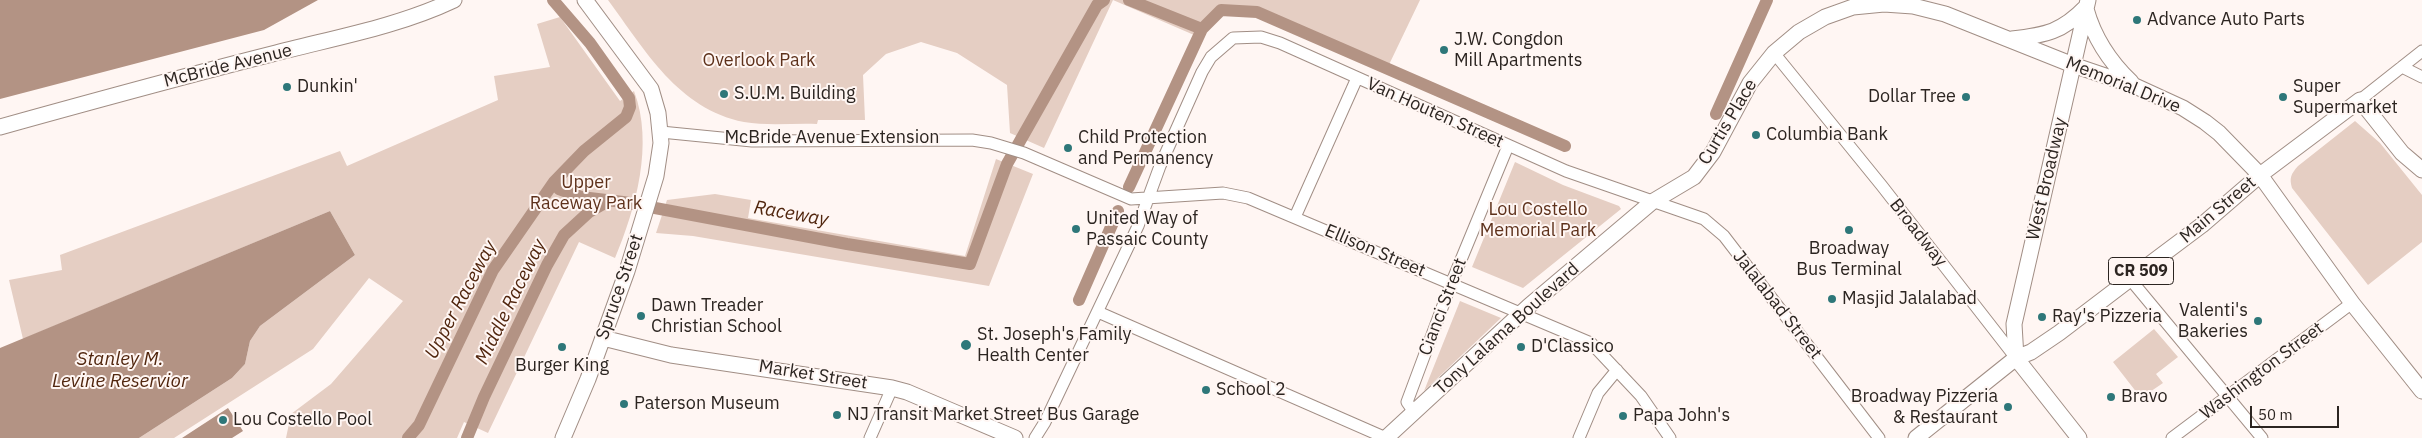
<!DOCTYPE html>
<html>
<head>
<meta charset="utf-8">
<style>
  body { margin:0 }
  #map { position:relative; width:2422px; height:438px; overflow:hidden; background:#fff6f3; font-family:"IBM Plex Sans",sans-serif }
  canvas { display:block }
  .scale { position:absolute; left:2250px; top:406px; width:89px; height:22px; box-sizing:border-box; border:2px solid #2c2521; border-top:0; padding-left:6px; font-size:15px; line-height:18px; white-space:nowrap; color:#2c2521; -webkit-text-stroke:4px #fff6f3; paint-order:stroke }
</style>
</head>
<body>
<div id="map">
<canvas width="2422" height="438"></canvas>
<div class="scale">50 m</div>
</div>
<script>
const ctx = document.querySelector('canvas').getContext('2d');
ctx.lineJoin = 'round';
function fill(path, color) { ctx.fillStyle = color; ctx.fill(path, 'evenodd'); }
function stroke(path, color, width, dash) { ctx.strokeStyle = color; ctx.lineWidth = width; ctx.lineCap = dash ? 'butt' : 'round'; ctx.setLineDash(dash || []); ctx.stroke(path); }
function write(font, color, halo, rows, align = 'center') {
  ctx.font = font + ' "IBM Plex Sans",sans-serif'; ctx.lineWidth = 4; ctx.setLineDash([]); ctx.textBaseline = 'middle'; ctx.strokeStyle = halo; ctx.fillStyle = color; for (const [text, x, y, turn = 0] of rows) {
    ctx.save(); ctx.translate(x, y); ctx.rotate((+turn || 0) * Math.PI / 180); ctx.textAlign = isNaN(turn) ? turn : align; if (halo) ctx.strokeText(text, 0, 0); ctx.fillText(text, 0, 0); ctx.restore();
  }
}
fill(new Path2D(`
  M608 0H1420L1385 73 1255 16H1221L1201 38 1113 0 1044 148 1010 133 1007 85 957 53 921 42 886 54 863 75 865 120H818L817 124C794 123 767 126 744 122 678 109 645 50 608 0Z
  M560 17 620 101 634 91C654 144 636 208 615 258L579 242 488 433 464 422 457 438H286L291 414 331 384 403 301 369 278 313 349 174 438H139L232 378 245 364 250 341 260 326 355 255 330 211 23 339 9 280 62 270 60 255 340 151 347 166 498 100 494 76 550 67 537 24Z
  M2355 121 2380 143 2422 195V242L2368 285 2292 188C2289 178 2291 174 2298 166Z
  M996 159 1033 174 989 286 693 236 656 233 667 200 715 194 751 200 748 218 965 256Z
  M1515 162 1563 185 1619 206 1621 209 1523 288 1472 267Z
  M1460 301 1501 318 1424 391Z
  M2154 329 2178 357 2156 374 2163 383 2141 398 2113 362Z`), '#e5cec3');
fill(new Path2D(`
  M0 0H318L264 30 0 99Z
  M330 211 355 255 260 326 250 341 245 364 232 378 139 438H0V348Z
  M228 408 243 431 232 438H182Z`), '#b39384');
stroke(new Path2D(`
  M1129 0 1202 29 1221 10 1257 12 1565 146
  M1716 114 1767 0
  M554 182 559 189 581 197 623 202 847 244 970 264 1007 164 1097 5 1104 0
  M1129 187 1202 29
  M1079 300 1118 211
  M408 438 419 425 493 270 554 182 584 151 626 117 630 107 629 98 590 43 553 0
  M467 438 484 397 547 265 564 235 589 212 610 200`), '#b39384', 12);
const minor = new Path2D(`
  M1774 53 1882 186 2016 358
  M2402 67 2422 77
  M2360 100 2422 51
  M661 132 752 141 972 140 991 143 1024 153 1131 199 1223 193 1248 198 1591 343 1641 396 1670 438
  M1295 217 1357 78
  M2130 279 2262 438
  M1098 312 1386 438
  M1414 412 1407 402 1451 284 1508 146
  M870 438 892 388
  M1035 438 1045 422 1138 226 1160 166 1202 72 1211 57 1233 38 1261 37 1280 43 1566 171 1704 219 1724 236 1879 438
  M1579 438 1598 393 1617 370
  M2172 438 2352 303`);
const major = new Path2D(`
  M2086 9C2094 38 2109 61 2131 82
  M2012 39C2046 35 2062 32 2086 7
  M0 127C90 102 181 77 272 54 333 38 397 27 454 0
  M603 338 671 355 892 388 907 392 1015 438
  M563 438 588 379 627 271 656 176 661 143 658 113 651 89 585 0
  M1386 438 1529 306 1652 202 1694 177 1713 152 1750 83 1774 53 1799 32 1825 17 1853 7 1884 4 1913 6 1945 14 2073 65 2135 86 2183 108 2205 122 2219 133 2260 175 2352 303 2422 391
  M1916 438 2016 358 2031 352 2059 333 2130 279 2202 225 2260 175 2360 100 2402 153 2422 170
  M2079 438 2016 358 2014 324 2088 0`);
stroke(minor, '#a18e85', 13);
stroke(major, '#a18e85', 17);
stroke(minor, '#fff', 11);
stroke(major, '#fff', 15);
for (const [x, y, r, color] of [
  [2137,20,5,"#2e7779"],
  [1444,50,5,"#2e7779"],
  [287,87,5,"#2e7779"],
  [724,94,5,"#2e7779"],
  [1966,97,5,"#2e7779"],
  [2283,97,5,"#2e7779"],
  [1756,135,5,"#2e7779"],
  [1068,148,5,"#2e7779"],
  [1076,229,5,"#2e7779"],
  [1849,230,5,"#2e7779"],
  [1832,299,5,"#2e7779"],
  [641,316,5,"#2e7779"],
  [2042,317,5,"#2e7779"],
  [2258,321,5,"#2e7779"],
  [966,345,6,"#2e7779"],
  [562,347,5,"#2e7779"],
  [1521,347,5,"#2e7779"],
  [1206,390,5,"#2e7779"],
  [2111,397,5,"#2e7779"],
  [624,404,5,"#2e7779"],
  [2008,407,5,"#2e7779"],
  [837,415,5,"#2e7779"],
  [1623,416,5,"#2e7779"],
  [223,420,5,"#2e7779"]
]) { const dot = new Path2D(); dot.arc(x, y, r, 0, 2 * Math.PI); ctx.fillStyle = color; ctx.fill(dot); stroke(dot, '#fff6f3', 2); }
for (const [x, y, w] of [
  [2141,271,65]
]) { const box = new Path2D(); box.roundRect(x - w / 2, y - 13.5, w, 27, 4); ctx.fillStyle = '#fff6f3'; ctx.fill(box); stroke(box, '#2c2521', 1); }
write('bold 16px', '#2c2521', null, [
  ["CR 509",2141,271]
]);
write('18px', '#2c2521', '#fff6f3', [
  ["Advance Auto Parts",2147,20],
  ["J.W. Congdon",1454,40],
  ["Mill Apartments",1454,61],
  ["Dunkin'",297,87],
  ["Super",2293,87],
  ["Supermarket",2293,108],
  ["S.U.M. Building",734,94],
  ["Dollar Tree",1956,97,"right"],
  ["Columbia Bank",1766,135],
  ["Child Protection",1078,138],
  ["and Permanency",1078,159],
  ["United Way of",1086,219],
  ["Passaic County",1086,240],
  ["Broadway",1849,249,"center"],
  ["Bus Terminal",1849,270,"center"],
  ["Masjid Jalalabad",1842,299],
  ["Dawn Treader",651,306],
  ["Christian School",651,327],
  ["Valenti's",2248,311,"right"],
  ["Bakeries",2248,332,"right"],
  ["Ray's Pizzeria",2052,317],
  ["St. Joseph's Family",977,335],
  ["Health Center",977,356],
  ["D'Classico",1531,347],
  ["Burger King",562,366,"center"],
  ["School 2",1216,390],
  ["Broadway Pizzeria",1998,397,"right"],
  ["& Restaurant",1998,418,"right"],
  ["Bravo",2121,397],
  ["Paterson Museum",634,404],
  ["NJ Transit Market Street Bus Garage",847,415],
  ["Papa John's",1633,416],
  ["Lou Costello Pool",233,420]
], 'left');
write('18px', '#5e311b', '#fff6f3', [
  ["Overlook Park",759,61],
  ["Upper",586,183],
  ["Raceway Park",586,204],
  ["Lou Costello",1538,210],
  ["Memorial Park",1538,231]
]);
write('18px', '#2c2521', '#fff6f3', [
  ["McBride Avenue",228,66,-14],
  ["Memorial Drive",2123,85,22],
  ["Van Houten Street",1435,113,24],
  ["Curtis Place",1728,122,-59],
  ["McBride Avenue Extension",832,138],
  ["West Broadway",2047,179,-77],
  ["Main Street",2218,210,-40],
  ["Broadway",1918,233,52],
  ["Ellison Street",1375,251,23],
  ["Spruce Street",620,287,-71],
  ["Jalalabad Street",1777,305,52],
  ["Cianci Street",1443,307,-69],
  ["Tony Lalama Boulevard",1507,329,-42],
  ["Washington Street",2262,371,-37],
  ["Market Street",813,375,9]
]);
write('italic 19px', '#51260e', '#fff6f3', [
  ["Raceway",791,214,10],
  ["Upper Raceway",461,300,-62],
  ["Middle Raceway",511,302,-64],
  ["Stanley M.",120,360],
  ["Levine Reservior",120,382]
]);
</script>
</body>
</html>
